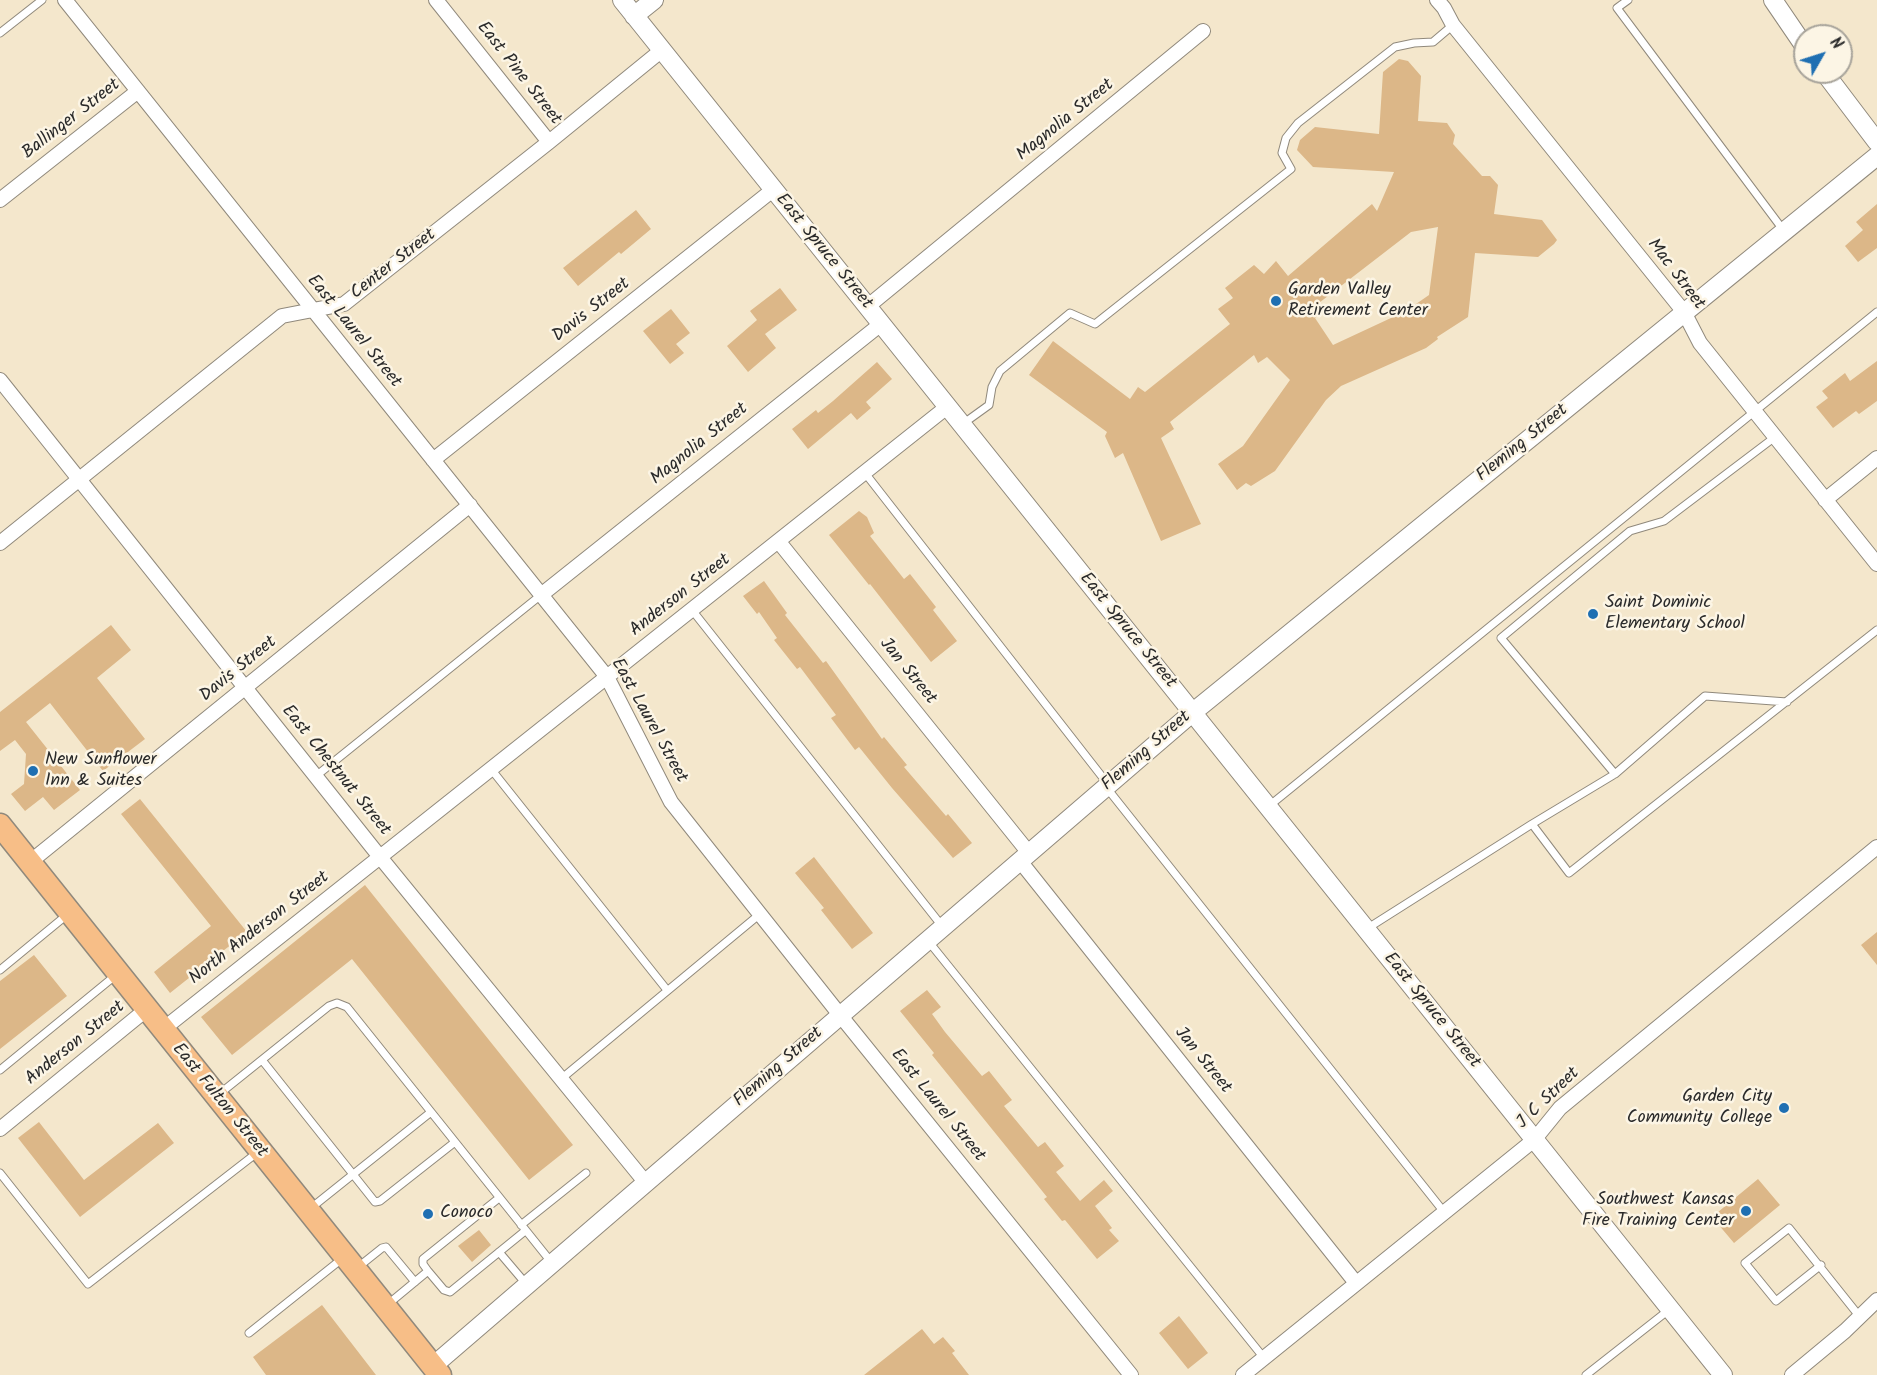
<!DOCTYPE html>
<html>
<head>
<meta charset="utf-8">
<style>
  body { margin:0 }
  #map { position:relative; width:1877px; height:1375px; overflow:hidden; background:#f4e7cc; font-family:Kalam,sans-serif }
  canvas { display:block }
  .north { position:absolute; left:1793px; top:24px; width:60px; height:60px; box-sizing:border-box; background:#fcf5e5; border:2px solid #a8a49b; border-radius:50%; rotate:51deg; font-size:16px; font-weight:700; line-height:24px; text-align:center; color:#2b2b2b }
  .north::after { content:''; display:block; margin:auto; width:21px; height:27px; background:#1f6fb2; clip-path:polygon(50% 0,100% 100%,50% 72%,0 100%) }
</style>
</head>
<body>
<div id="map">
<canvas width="1877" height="1375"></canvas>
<div class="north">N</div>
</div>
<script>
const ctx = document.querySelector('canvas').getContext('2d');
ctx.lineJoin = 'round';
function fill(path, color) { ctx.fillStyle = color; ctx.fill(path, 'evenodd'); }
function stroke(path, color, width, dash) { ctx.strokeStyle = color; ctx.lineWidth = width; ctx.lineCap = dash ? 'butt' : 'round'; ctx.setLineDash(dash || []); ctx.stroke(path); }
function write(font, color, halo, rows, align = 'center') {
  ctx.font = font + ' Kalam,sans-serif'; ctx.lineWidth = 5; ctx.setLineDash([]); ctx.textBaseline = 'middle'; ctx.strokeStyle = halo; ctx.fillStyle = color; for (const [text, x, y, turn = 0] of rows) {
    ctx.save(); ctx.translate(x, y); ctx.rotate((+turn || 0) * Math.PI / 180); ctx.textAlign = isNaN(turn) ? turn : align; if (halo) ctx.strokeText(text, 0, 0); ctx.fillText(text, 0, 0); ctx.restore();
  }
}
fill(new Path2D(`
  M1399 59 1408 61 1421 76 1418 121 1447 123 1455 135 1453 144 1482 176H1490L1498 185 1494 214 1542 220 1557 240 1554 244 1538 257 1475 253 1468 317 1437 337 1438 339 1426 348 1341 386 1326 400 1275 471 1251 486 1246 483 1237 490 1218 464 1243 446 1290 380 1267 357 1258 363 1254 355 1170 422 1174 429 1161 438 1201 524 1161 541 1123 453 1115 458 1105 436 1107 432 1029 375 1053 341 1130 399 1138 387 1145 392 1230 324 1218 309 1233 298 1225 288 1254 265 1264 274 1276 261 1288 276 1372 204 1377 211 1394 172 1313 167 1297 150 1300 140 1315 127 1379 134 1383 72ZM1438 227 1429 295 1406 311 1333 345 1315 318 1320 313 1315 306 1411 232Z
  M1877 204V248L1858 262 1845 246 1863 230 1856 222Z
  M636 210 651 229 621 254 619 252 578 286 563 268Z
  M780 288 797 310 765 334 776 348 748 372 727 346 757 320 750 311Z
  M671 309 690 333 676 344 684 353 670 364 643 331Z
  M1877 361V401L1859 414 1856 411 1833 428 1816 407 1828 398 1822 391 1845 373 1850 381Z
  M877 362 892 379 866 402 871 408 857 420 851 413 808 449 792 429 816 410 818 413 833 401Z
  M859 511 867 517 874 533 870 536 904 579 910 574 936 607 933 610 957 641 931 662 870 584 869 585 829 535Z
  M764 581 787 613 785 615 823 663 826 661 882 739 884 737 907 765 904 767 946 816 948 814 972 843 953 858 892 788 859 747 855 750 831 718 836 715 800 667 797 669 774 640 777 638 759 612 757 614 743 596Z
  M111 625 131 650 97 678 145 739 103 771 50 703 26 722 80 790 54 810 43 797 25 811 11 794 24 784 26 754 15 740 0 751V712Z
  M140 799 247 932 170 993 154 972 211 926 121 814Z
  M814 857 873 933 852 949 821 910 824 908 795 873Z
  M365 885 573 1145 529 1180 352 959 232 1055 201 1017Z
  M1877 932V965L1861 945Z
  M34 955 67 996 0 1049V981Z
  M927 990 941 1007 932 1014 945 1032 982 1076 989 1071 1012 1100 1004 1106 1038 1147 1045 1142 1064 1166 1056 1172 1080 1201 1104 1180 1113 1191 1095 1206 1112 1228 1109 1230 1119 1241 1097 1259 1065 1220 1062 1221 1044 1199 1047 1197 932 1055 934 1053 900 1011Z
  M39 1122 84 1180 158 1123 174 1143 80 1217 18 1138Z
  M1758 1179 1780 1205 1734 1243 1712 1217Z
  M479 1230 491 1245 472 1262 458 1246Z
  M322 1305 376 1375H266L253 1357Z
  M1179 1316 1208 1353 1188 1369 1159 1333Z
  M922 1329 934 1344 943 1337 955 1351 952 1353 969 1375H864Z`), '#dcb788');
const service = new Path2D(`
  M1628 0 1617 8 1784 231
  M0 33 42 0
  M964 423 989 405 992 387 1000 371 1070 313 1095 324 1291 169 1282 153 1286 138 1298 123 1395 47 1414 43 1433 42 1453 25
  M865 473 1107 783
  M692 610 942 926
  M491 769 667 990
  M1615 774 1501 638 1630 531 1664 521 1775 437
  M316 776 541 595
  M1106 787 1444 1212
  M1269 806 1877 312
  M1532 824 1569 873 1877 630
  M1368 928 1532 824 1615 774 1705 696 1787 702
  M929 942 1264 1358
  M0 970 68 914
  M262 1060 375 1202 380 1201 455 1142
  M0 1070 116 975
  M561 1079 760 914
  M218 1095 329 1006 337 1003 347 1007 552 1263
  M0 1173 88 1284 258 1152
  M311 1208 431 1112
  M521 1225 586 1173
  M499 1252 527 1285
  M1821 1265 1776 1301 1745 1263 1789 1228 1860 1317
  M357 1268 382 1248 386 1247 415 1282
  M428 1271 423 1264V1259L499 1198
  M387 1305 428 1271 444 1290 450 1292 525 1231
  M249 1333 343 1258
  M1586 1375 1670 1309`);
const minor = new Path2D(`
  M65 0 607 677 671 802 840 1015 1131 1375
  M436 0 549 142
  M1437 0 1444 8 1453 25 1684 312 1700 343 1877 564
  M0 200 138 91
  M867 307 1203 31
  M0 380 380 857 646 1183
  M433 460 774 189
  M1825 500 1877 458
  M779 542 1029 853
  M0 543 282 316 344 304 549 142 662 50
  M541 595 881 324
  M1020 861 1356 1283
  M30 862 470 505
  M162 1030 947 407
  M0 1129 147 1009
  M1243 1375 1534 1140 1560 1108 1877 847
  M1792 1375 1845 1331 1877 1300`);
const tertiary = new Path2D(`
  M622 0 1723 1375
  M1773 0 1805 47
  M634 16 654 0
  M1824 72 1877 142
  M433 1366 1192 713 1877 156`);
const primary = new Path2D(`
  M0 825 440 1375`);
stroke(service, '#90897c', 9);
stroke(minor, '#90897c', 16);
stroke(tertiary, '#90897c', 20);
stroke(primary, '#90897c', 25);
stroke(service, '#fff', 7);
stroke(minor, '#fff', 14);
stroke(tertiary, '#fff', 18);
stroke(primary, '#f7be87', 22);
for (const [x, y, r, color] of [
  [1276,301,6,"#1f6fb2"],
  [1593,614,6,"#1f6fb2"],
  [33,771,6,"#1f6fb2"],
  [1784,1108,6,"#1f6fb2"],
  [1746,1211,6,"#1f6fb2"],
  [428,1214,6,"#1f6fb2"]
]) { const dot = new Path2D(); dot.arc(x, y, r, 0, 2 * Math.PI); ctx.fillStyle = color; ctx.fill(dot); stroke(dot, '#fcf5e5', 2); }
write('18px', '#2b2b2b', '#fcf5e5', [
  ["East Pine Street",518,74,52],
  ["Ballinger Street",72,120,-38],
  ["Magnolia Street",1066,121,-39],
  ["East Spruce Street",823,252,51],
  ["Center Street",394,265,-38],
  ["Mac Street",1675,275,53],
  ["Davis Street",592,311,-38],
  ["East Laurel Street",353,332,51],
  ["Fleming Street",1523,444,-39],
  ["Magnolia Street",700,445,-39],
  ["Anderson Street",681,596,-38],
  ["East Spruce Street",1127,631,51],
  ["Davis Street",239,670,-39],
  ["Jan Street",907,672,51],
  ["East Laurel Street",648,721,61],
  ["Fleming Street",1147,752,-41],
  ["East Chestnut Street",335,771,51],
  ["North Anderson Street",260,929,-38],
  ["East Spruce Street",1431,1011,51],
  ["Anderson Street",76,1044,-39],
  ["Jan Street",1202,1061,51],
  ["Fleming Street",779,1068,-41],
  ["J C Street",1549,1099,-44],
  ["East Fulton Street",219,1101,51],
  ["East Laurel Street",937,1106,51]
]);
write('18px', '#2b2b2b', '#fcf5e5', [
  ["Garden Valley",1288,291],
  ["Retirement Center",1288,312],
  ["Saint Dominic",1605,604],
  ["Elementary School",1605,625],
  ["New Sunflower",45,761],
  ["Inn & Suites",45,782],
  ["Garden City",1772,1098,"right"],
  ["Community College",1772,1119,"right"],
  ["Southwest Kansas",1734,1201,"right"],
  ["Fire Training Center",1734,1222,"right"],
  ["Conoco",440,1214]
], 'left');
</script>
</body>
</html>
